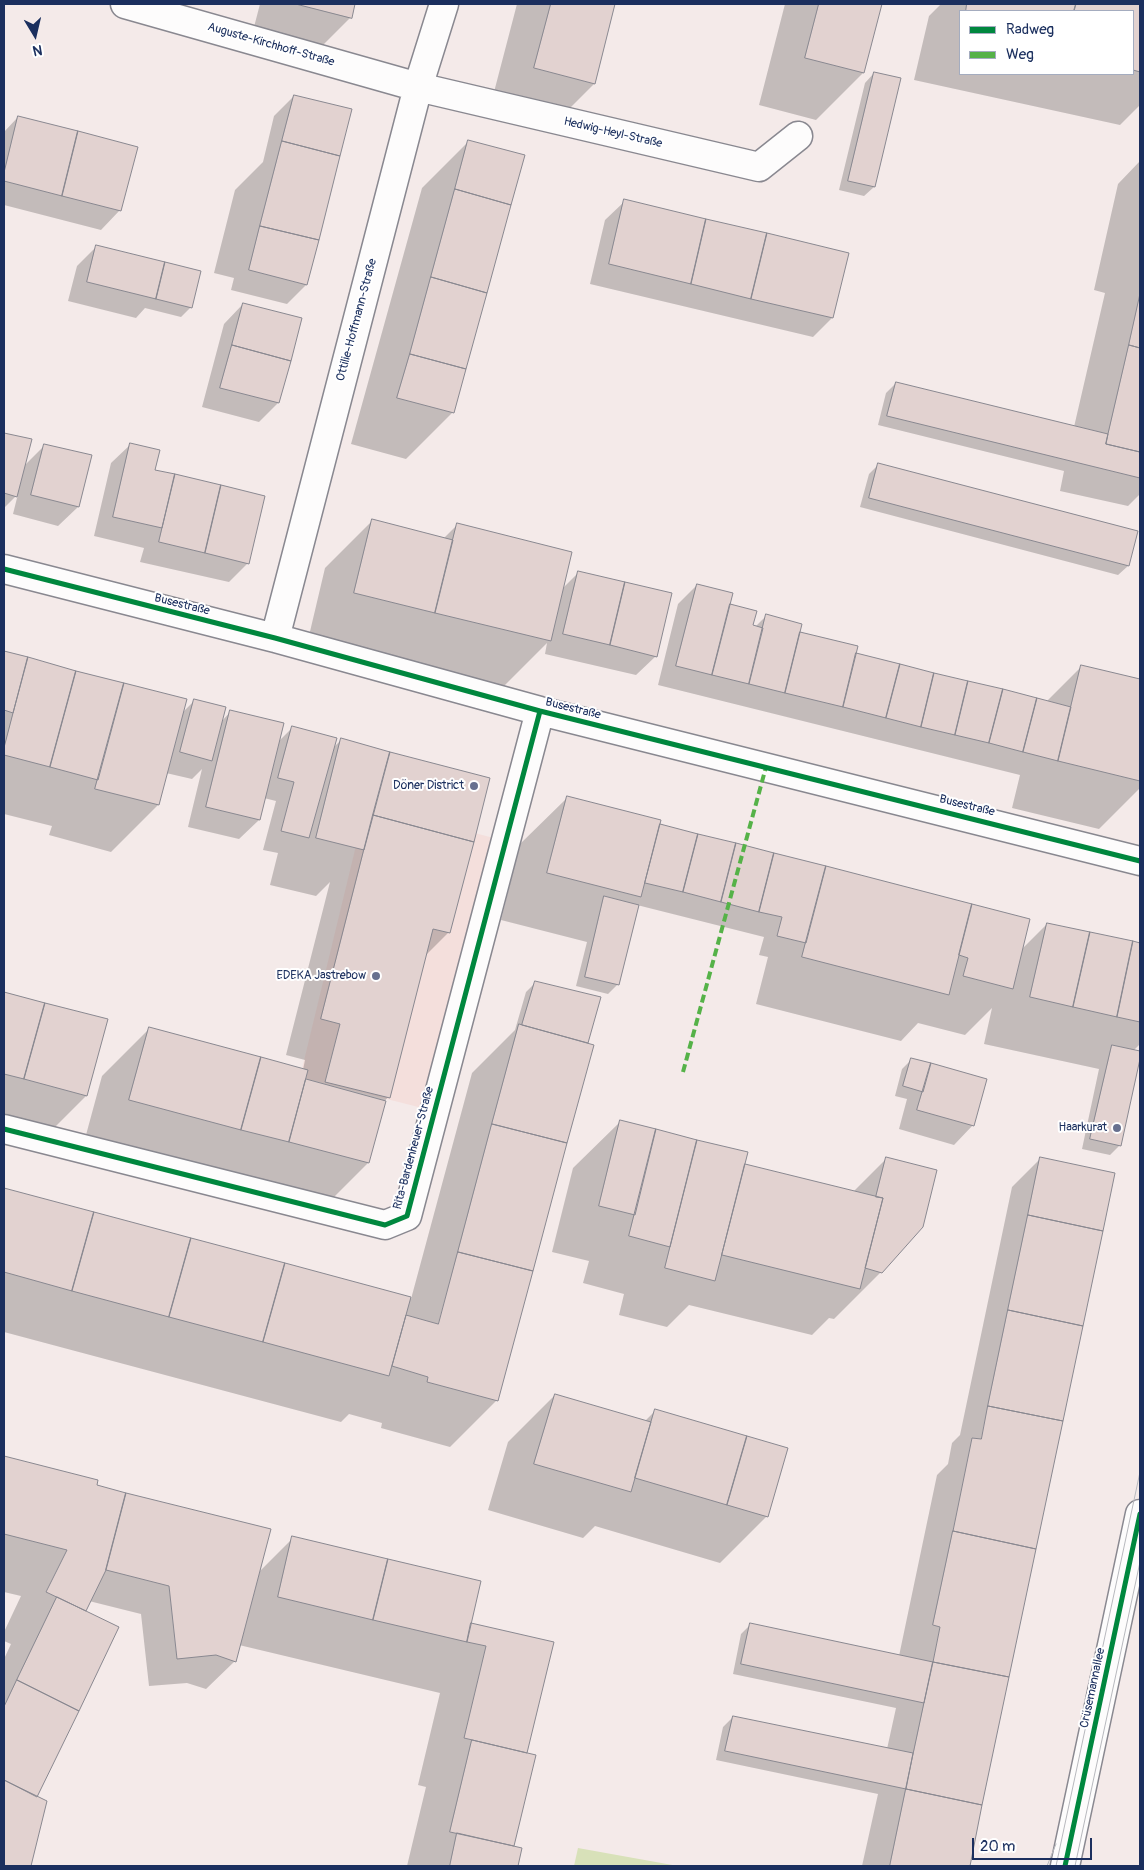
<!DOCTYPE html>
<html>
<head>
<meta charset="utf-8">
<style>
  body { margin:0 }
  #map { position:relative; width:1144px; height:1870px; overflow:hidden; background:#f4eae9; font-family:Pangolin,sans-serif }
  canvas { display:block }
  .frame { position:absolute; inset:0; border:5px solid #1b2f5e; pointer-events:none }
  .legend { position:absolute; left:959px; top:10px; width:175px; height:65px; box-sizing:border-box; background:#fff; border:1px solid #a4acbf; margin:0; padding:6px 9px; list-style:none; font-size:15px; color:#1b2f5e }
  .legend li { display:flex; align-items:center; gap:10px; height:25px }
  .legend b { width:25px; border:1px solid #a4acbf }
  .north { position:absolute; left:10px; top:10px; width:50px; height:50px; -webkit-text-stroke:4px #fff; paint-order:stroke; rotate:171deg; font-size:14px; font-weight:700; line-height:20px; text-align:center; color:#1b2f5e }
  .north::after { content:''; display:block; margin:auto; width:18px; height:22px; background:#1b2f5e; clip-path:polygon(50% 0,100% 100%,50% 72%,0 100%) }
  .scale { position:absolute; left:972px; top:1838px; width:120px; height:22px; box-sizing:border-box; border:2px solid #1b2f5e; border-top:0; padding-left:6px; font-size:15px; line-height:18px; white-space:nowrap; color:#1b2f5e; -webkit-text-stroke:4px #fff; paint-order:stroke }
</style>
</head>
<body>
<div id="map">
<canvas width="1144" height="1870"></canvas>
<div class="frame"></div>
<ul class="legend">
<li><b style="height:6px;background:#00873e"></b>Radweg</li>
<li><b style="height:6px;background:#55b248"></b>Weg</li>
</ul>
<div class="north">N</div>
<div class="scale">20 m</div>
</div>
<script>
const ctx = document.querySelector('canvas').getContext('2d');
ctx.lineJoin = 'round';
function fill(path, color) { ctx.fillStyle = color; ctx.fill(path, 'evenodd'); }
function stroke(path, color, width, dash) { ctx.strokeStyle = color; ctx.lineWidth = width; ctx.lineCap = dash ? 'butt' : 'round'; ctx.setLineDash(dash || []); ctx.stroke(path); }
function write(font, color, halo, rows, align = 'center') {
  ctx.font = font + ' Pangolin,sans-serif'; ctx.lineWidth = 4; ctx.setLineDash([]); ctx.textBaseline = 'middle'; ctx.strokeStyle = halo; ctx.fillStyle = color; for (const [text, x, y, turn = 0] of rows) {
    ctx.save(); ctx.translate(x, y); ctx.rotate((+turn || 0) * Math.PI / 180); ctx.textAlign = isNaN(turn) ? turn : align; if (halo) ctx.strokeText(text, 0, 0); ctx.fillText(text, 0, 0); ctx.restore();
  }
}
fill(new Path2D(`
  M366 804 501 840 434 1111 300 1077Z`), '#f4dfdc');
fill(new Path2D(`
  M578 1848 678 1866H574Z`), '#d8e1b9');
fill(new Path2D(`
  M260 4H354L351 17 304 64 248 50Z
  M517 4H614L594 84 547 131 488 115Z
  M785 4H881L863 73 816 120 759 105Z
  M941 4H1140V105L1120 125 914 80 929 16ZM960 11H1133V74H960Z
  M874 73V187L864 196 839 190 865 83Z
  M294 96 306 285 287 304 231 290 234 278 214 273 235 190 263 162 274 116Z
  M18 117 120 210 101 230 4 205V132Z
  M469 141 453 412 406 459 351 444 422 188Z
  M1140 161V494L1128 506 1060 491 1064 471 878 425 886 393 896 383 1074 427 1105 293 1094 290 1118 184Z
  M625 201 832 318 813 337 590 284 605 220Z
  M96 247 191 307 181 317 145 308 136 318 68 301 77 266Z
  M243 304 300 319 278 403 259 422 202 407 224 324Z
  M4 434 30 440 23 467 45 445 78 507 58 526 13 514 18 494 4 508Z
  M131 444 154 470 264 497 248 563 229 582 140 562 144 548 94 536 111 463Z
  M879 464 1137 531 1128 566 1118 575 860 507 869 474Z
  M372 521 444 538 457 525 562 589 579 572 656 656 636 675 545 654 547 643 503 687 308 640 325 568Z
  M697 585 729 605 752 626 755 627 766 616 798 633 854 654 1046 702 1082 666 1140 681V788L1099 829 1012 808 1020 775 658 685 678 604Z
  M4 652 186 700 182 713 195 700 222 721 231 711 278 742 293 727 332 749 341 740 449 932 425 956 388 1097 384 1102 368 1163 321 1210 83 1146 102 1076 149 1029 303 1070 305 1060 286 1055 330 882 316 896 270 885 278 853 263 850 276 801 264 798 259 820 239 839 188 827 202 769 192 779 166 773 158 805 111 852 49 835 52 826 4 814Z
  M567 798 658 829 661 826 1021 950 1047 924 1140 944V1044L1133 1051 1140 1053 1120 1145 1110 1155 1082 1149 1099 1069 984 1044 992 1008 965 1035 918 1023 901 1041 756 1004 768 957 759 955 764 937 637 905 618 984 608 994 576 986 587 942 501 920 520 844Z
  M536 982 587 1042 497 1400 450 1447 381 1428 382 1423 349 1414 341 1422 4 1332V1189L411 1299 472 1073 515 1030 526 992Z
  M4 992 106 1020 86 1096 39 1143 4 1133Z
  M912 1059 973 1125 954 1145 899 1129 907 1099 895 1096 902 1069Z
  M620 1122 746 1153 743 1165 853 1192 886 1159 881 1272 834 1319 829 1318 812 1335 689 1305 667 1327 619 1315 624 1294 583 1283 589 1261 552 1252 573 1168Z
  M1040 1159 1114 1174 968 1866H862L878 1794 716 1760 723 1727 733 1717 887 1749 896 1708 733 1674 741 1634 751 1624 899 1656 937 1475 948 1464 952 1443 960 1435 1012 1187Z
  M555 1395 645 1421 655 1411 767 1516 720 1563 595 1526 583 1538 488 1510 508 1442Z
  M4 1458 97 1481 96 1486 259 1572 293 1538 470 1624 552 1643 526 1754 534 1756 512 1847 521 1849 517 1866H407L426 1787 418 1785 440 1693 239 1645 235 1661 206 1689 187 1683 149 1686 141 1614 89 1601 84 1612 35 1797 46 1802 30 1866H4V1659L11 1644 4 1641V1632L21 1596 4 1592Z`), '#0003');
const building = new Path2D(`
  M296 4H355L352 18Z
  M551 4H615L595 84 534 68Z
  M819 4H882L864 73 805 58Z
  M967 4H1076L1074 11H966Z
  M1076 4H1140V72L1133 70V11H1074Z
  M874 72 901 78 875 187 848 181Z
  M294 95 352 109 340 156 282 141Z
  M18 116 78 131 62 196 4 181V173Z
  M78 131 138 147 121 211 62 196Z
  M468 140 525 155 511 205 455 189Z
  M282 141 340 156 319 240 260 226Z
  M455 189 511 205 487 293 431 277Z
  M624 199 706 219 691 284 609 264Z
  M706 219 767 233 751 299 691 284Z
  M260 226 319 240 307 285 249 270Z
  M767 233 849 253 833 318 751 299Z
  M96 245 165 262 156 299 87 282Z
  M165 262 201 271 192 308 156 299Z
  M431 277 487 293 466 369 410 354Z
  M1140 294V348L1129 345Z
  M243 303 302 318 291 361 232 345Z
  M232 345 291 361 279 403 220 388Z
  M1129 345 1140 348V452L1106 444Z
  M410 354 466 369 454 413 397 398Z
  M896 382 1108 434 1106 444 1140 452V478L887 416Z
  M4 433 32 439 17 497 4 493Z
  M130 443 160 450 155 470 175 474 162 528 113 517Z
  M44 444 92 455 79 507 31 495Z
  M878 463 1138 531 1129 566 869 498Z
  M175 474 221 485 205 553 159 542Z
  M221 485 265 496 249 564 205 553Z
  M372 519 453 540 435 613 354 593Z
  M457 523 572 552 551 641 435 613Z
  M578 571 625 582 610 645 563 634Z
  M625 582 672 593 657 657 610 645Z
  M697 584 733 593 712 675 676 666Z
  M730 604 757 611 753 625 763 628 749 684 712 675Z
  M766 614 802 624 785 693 749 684Z
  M800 632 858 646 843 707 785 693Z
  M4 651 28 657 13 713 4 710Z
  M856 653 900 664 886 718 843 707Z
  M28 657 76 671 50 767 4 755V748Z
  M900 664 934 673 921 727 886 718Z
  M1081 665 1140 679V781L1058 761Z
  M76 671 124 683 98 780 50 767Z
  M934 673 968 681 955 735 921 727Z
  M968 681 1003 689 989 743 955 735Z
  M124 683 187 699 159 805 95 789Z
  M1003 689 1037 698 1023 752 989 743Z
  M1037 698 1071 707 1058 761 1023 752Z
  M194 699 226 707 212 761 180 752Z
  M230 710 284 723 260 820 206 807Z
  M292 726 337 738 309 838 281 831 294 782 278 778Z
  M341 738 390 752 364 850 316 838Z
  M390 752 490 778 474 842 373 815Z
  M567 796 661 820 641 897 547 873Z
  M373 815 474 842 450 933 433 929 390 1098 325 1082 340 1024 321 1019Z
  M660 824 698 834 683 892 645 883Z
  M698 834 736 843 721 902 683 892Z
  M736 843 774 853 759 912 721 902Z
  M774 853 826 866 806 943 777 936 782 917 759 912Z
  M826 866 972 904 949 995 802 957Z
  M604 896 639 905 619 985 585 977Z
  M972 904 1030 919 1013 989 963 976 968 958 959 955Z
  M1047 923 1090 932 1073 1007 1030 997Z
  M1090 932 1133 941 1117 1017 1073 1007Z
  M1133 941 1140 943V1022L1117 1017Z
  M535 981 601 997 588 1043 522 1025Z
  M4 992 45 1003 24 1079 4 1074Z
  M45 1003 108 1019 87 1096 24 1079Z
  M519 1024 594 1045 567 1143 492 1124Z
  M149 1027 261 1057 241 1130 129 1100Z
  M1112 1045 1140 1051V1059L1121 1146 1090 1139Z
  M261 1057 308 1070 289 1142 241 1130Z
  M911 1058 931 1063 923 1092 903 1086Z
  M931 1063 987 1079 974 1126 917 1110Z
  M306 1079 386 1101 369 1163 289 1142Z
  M620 1120 656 1129 635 1215 599 1206Z
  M492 1124 567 1143 533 1271 458 1252Z
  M656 1129 697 1140 670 1247 629 1236Z
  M697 1140 748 1152 715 1281 665 1268Z
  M886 1157 937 1170 923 1227 882 1273 865 1268 883 1198 876 1197Z
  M1040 1157 1115 1173 1103 1231 1028 1215Z
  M745 1164 883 1198 860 1289 722 1255Z
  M4 1188 94 1212 72 1291 4 1272Z
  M94 1212 191 1238 169 1317 72 1291Z
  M1028 1215 1103 1231 1083 1326 1008 1310Z
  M191 1238 285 1263 263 1342 169 1317Z
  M458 1252 533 1271 498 1401 427 1382 428 1377 392 1366 406 1315 438 1324Z
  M285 1263 411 1297 389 1376 263 1342Z
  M1008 1310 1083 1326 1063 1421 988 1406Z
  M555 1394 651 1422 631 1492 534 1464Z
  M988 1406 1063 1421 1036 1549 953 1531 972 1438 981 1439Z
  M655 1409 747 1436 727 1505 635 1478Z
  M747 1436 788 1448 768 1517 727 1505Z
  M4 1456 98 1480 97 1485 126 1493 106 1570 86 1611 46 1592 67 1550 4 1534Z
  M126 1493 271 1529 236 1662 216 1655 177 1659 169 1586 106 1570Z
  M953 1531 1036 1549 1009 1677 933 1662 940 1627 933 1625Z
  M292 1536 388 1559 373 1620 278 1597Z
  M388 1559 481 1581 467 1642 373 1620Z
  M57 1597 119 1627 79 1711 17 1680Z
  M471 1623 554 1642 527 1753 464 1738 486 1646 467 1642Z
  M750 1623 933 1662 924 1703 741 1664Z
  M933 1662 1009 1677 982 1805 906 1789Z
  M17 1680 79 1711 37 1797 4 1780V1707Z
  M733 1716 913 1753 906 1789 725 1751Z
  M472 1740 536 1755 514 1846 450 1832Z
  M4 1780 47 1801 31 1866H4Z
  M906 1789 982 1805 970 1866H890Z
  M457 1833 522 1848 518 1866H450Z`);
fill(building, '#e2d2d0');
stroke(building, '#898890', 1);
const minor = new Path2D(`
  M125 4 418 87 759 167 798 136
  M4 569 275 638 540 711 1140 861
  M275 638 418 87 444 4
  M4 1129 385 1225 407 1216 540 711
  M1065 1866 1140 1514`);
stroke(minor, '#898890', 31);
stroke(minor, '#fdfcfc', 28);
stroke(new Path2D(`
  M1047 1866 1056 1844
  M1056 1866 1140 1472
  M1075 1866 1140 1562`), '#b8b9be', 1);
stroke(new Path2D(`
  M683 1072 766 767`), '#55b248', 4, [8, 4]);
stroke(new Path2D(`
  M4 569 275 638 540 711 1140 861
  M4 1129 385 1225 407 1216 540 711
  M1065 1866 1140 1514`), '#00873e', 5);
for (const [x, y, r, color] of [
  [474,786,5,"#67708f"],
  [376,976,5,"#67708f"],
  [1117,1128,5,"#67708f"]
]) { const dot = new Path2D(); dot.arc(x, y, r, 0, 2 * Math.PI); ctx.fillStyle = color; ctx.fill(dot); stroke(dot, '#fff', 2); }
write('12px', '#1b2f5e', '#fff', [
  ["Auguste-Kirchhoff-Straße",271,45,16],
  ["Hedwig-Heyl-Straße",613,133,13],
  ["Ottilie-Hoffmann-Straße",357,320,-75],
  ["Busestraße",182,605,14],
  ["Busestraße",573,709,14],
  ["Busestraße",967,806,14],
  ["Rita-Bardenheuer-Straße",414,1148,-75],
  ["Crüsemannallee",1093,1688,-78]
]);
write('12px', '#1b2f5e', '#fff', [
  ["Döner District",464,786],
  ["EDEKA Jastrebow",366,976],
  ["Haarkurat",1107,1128]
], 'right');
</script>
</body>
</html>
